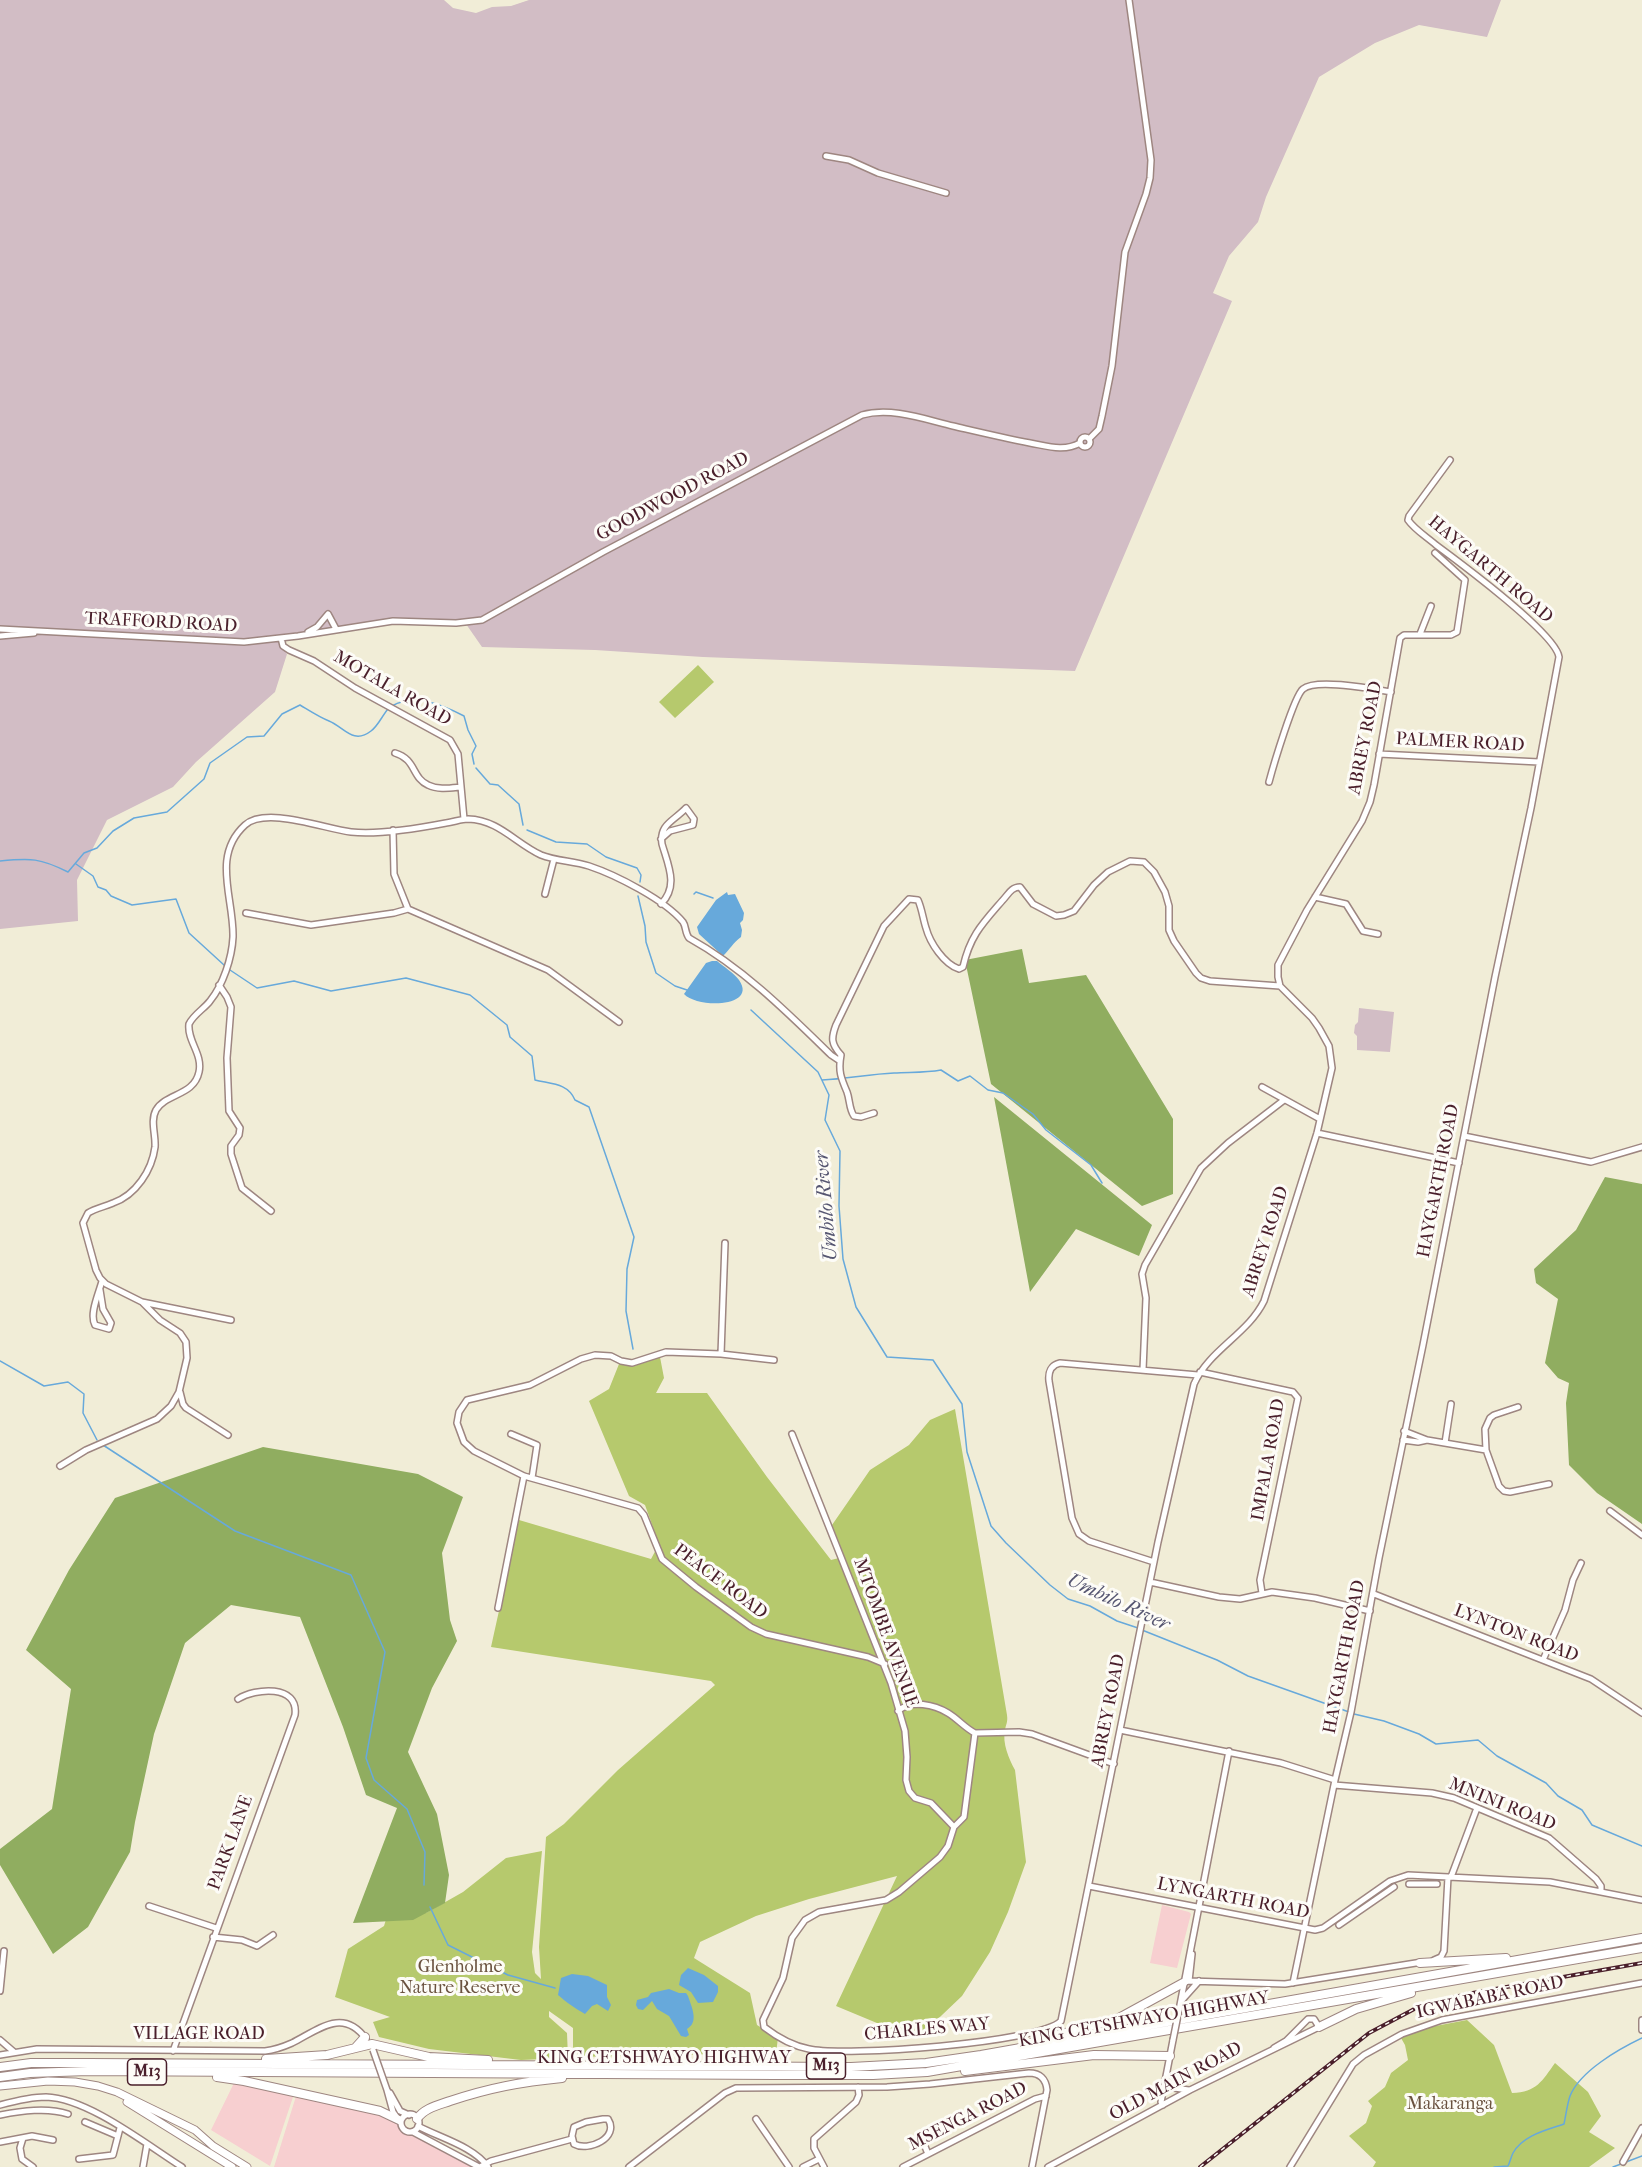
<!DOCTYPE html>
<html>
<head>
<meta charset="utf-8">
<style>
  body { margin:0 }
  canvas { display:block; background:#f1edd7 }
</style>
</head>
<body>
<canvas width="1642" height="2167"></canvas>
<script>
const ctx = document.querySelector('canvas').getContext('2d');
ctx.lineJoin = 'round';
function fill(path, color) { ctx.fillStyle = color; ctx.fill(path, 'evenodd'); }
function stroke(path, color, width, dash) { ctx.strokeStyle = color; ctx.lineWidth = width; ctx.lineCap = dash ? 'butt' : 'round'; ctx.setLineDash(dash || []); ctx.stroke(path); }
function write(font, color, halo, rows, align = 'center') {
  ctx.font = font + ' "IM FELL French Canon",serif'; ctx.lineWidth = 6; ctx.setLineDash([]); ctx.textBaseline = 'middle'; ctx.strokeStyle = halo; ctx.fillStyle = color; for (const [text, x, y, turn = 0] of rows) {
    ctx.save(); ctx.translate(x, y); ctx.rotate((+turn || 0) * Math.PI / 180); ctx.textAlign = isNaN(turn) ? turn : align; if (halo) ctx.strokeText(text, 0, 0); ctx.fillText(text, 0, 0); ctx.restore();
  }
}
fill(new Path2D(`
  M1162 1905 1189 1912 1191 1914 1177 1968 1150 1963Z
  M235 2081 294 2094 270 2166 211 2130Z
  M297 2093 384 2115 402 2125 406 2132 414 2134 477 2167H274Z`), '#f7cfd0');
fill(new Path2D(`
  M0 0H444L453 8 476 13 492 7 511 6 529 0H1501L1487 37 1419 25 1375 43 1319 77 1266 197 1258 222 1229 256 1213 293 1232 301 1075 671 703 657 595 650 482 647 466 624 393 622 281 639V646L287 654 275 692 196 762 173 787 107 820 77 880 78 921 0 929Z
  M1359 1008 1394 1012 1390 1052 1357 1050V1036L1354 1033 1355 1025 1358 1022Z`), '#d2bdc5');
fill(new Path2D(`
  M698 665 714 682 675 718 659 702Z
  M660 1357 664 1378 656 1393H707L767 1477 831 1560 839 1558 843 1553 832 1525 870 1470 909 1445 930 1420 955 1409 1007 1715C1008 1722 1006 1724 1005 1730 1002 1743 1009 1759 1015 1770L1026 1862 1008 1912 990 1952 962 1996 921 2035 913 2038 836 2006 897 1876 809 1899 756 1916 700 1942 694 1958 750 1993 757 2025 778 2038 776 2053 573 2057V2028L549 2011V2017L567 2033 568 2058 521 2060 429 2049 379 2037 373 2022 390 2017 335 1997 348 1949 384 1926 388 1913H426L463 1892 506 1858 542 1851 532 1952 535 1973 541 1979 539 1947 546 1837 564 1824 618 1770 715 1685 711 1681 491 1647 519 1520 651 1559 659 1544 645 1505 629 1496 589 1401 609 1389 619 1364C634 1367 646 1362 660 1357Z
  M1467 2020 1494 2045 1512 2093C1537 2092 1542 2081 1555 2063L1588 2092 1601 2116 1589 2132 1615 2148 1589 2167H1373L1376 2162 1349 2136 1366 2123 1372 2106 1368 2101 1385 2087 1391 2073 1408 2060 1405 2045 1401 2038 1425 2028Z`), '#b6c96d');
fill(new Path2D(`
  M1022 949 1029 983 1086 975 1173 1119V1194L1142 1206 991 1084 965 960Z
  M994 1097 1152 1225 1139 1256 1076 1229 1030 1292Z
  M1605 1177 1642 1184V1524L1597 1493 1569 1465 1566 1403 1569 1383 1558 1378 1545 1363 1558 1299 1536 1283 1534 1269 1576 1230Z
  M263 1447 418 1474 463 1497 442 1553 450 1620 457 1641 432 1688 408 1752 437 1814 449 1875 445 1903 413 1920 353 1923 397 1808 366 1795 343 1727 300 1617 231 1605 185 1643 154 1734 135 1822 130 1852 88 1927 53 1954 0 1865V1849L52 1809 71 1689 26 1650 69 1570 115 1498Z`), '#90ad60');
fill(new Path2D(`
  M727 892 728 895 735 894 744 913 743 920 740 923 742 930 741 937C733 943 730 949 723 956L699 934 697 927 716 900Z
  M712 961H717C724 967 734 973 739 980 758 1007 698 1009 684 994L706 963Z
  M688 1968 704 1975 718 1986V1992L713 2002 698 2003 691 1992 679 1985 681 1975Z
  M572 1974 588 1976 607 1985V1997L611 2005 608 2011 597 2004 592 2006 585 2014C575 2008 567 2003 558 1995L561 1978Z
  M669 1989 679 1993H686L688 1996C692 2008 699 2022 687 2029L689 2035 686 2037 681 2036 669 2016 657 2009 652 2001 643 2010 638 2009 636 2005 637 2000 648 1997 651 1993Z`), '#67a9db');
stroke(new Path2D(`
  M392 706C415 693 443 705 464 716L468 730 476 746 472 754 474 764
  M476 768 490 784 498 785 519 804 523 825
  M527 830 556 842 587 844 606 857 637 868 641 875 640 882
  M0 861C31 858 40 858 68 872L84 853 97 848 113 831 134 818 167 812 204 779 210 763 247 737 264 736 282 714 300 705C310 711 319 717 329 721 344 727 353 745 371 731 378 726 382 716 388 709
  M76 864 93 876 98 887 106 890 111 896 132 905 176 899 189 933 224 965
  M694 894 696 892 713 898
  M638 896 645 926 646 942 656 973 675 986 687 990
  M230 970 257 988 294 981 331 991 406 978 470 995 507 1025 510 1037 532 1056 535 1080C551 1084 568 1083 575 1100L589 1107 634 1237 627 1269 626 1311 633 1349
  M751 1010 818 1072 829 1095 825 1120 840 1151 839 1206 843 1259 856 1307 887 1357 933 1360 962 1404 967 1452 991 1526 1006 1543 1050 1585 1068 1599 1090 1606 1117 1621 1138 1628
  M822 1080C846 1079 870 1074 894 1073 910 1072 925 1073 941 1070L958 1081 970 1076 988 1090 1003 1093 1033 1114 1046 1130 1091 1165 1102 1183
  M0 1361 44 1386 68 1382 84 1394 83 1413 97 1440
  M103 1445 235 1531 351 1575 385 1652 366 1758 374 1780 407 1809 425 1852 424 1885
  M1142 1630 1217 1660 1248 1676 1349 1712
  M1354 1714 1384 1721 1419 1734 1436 1744 1478 1740 1497 1756 1546 1783 1558 1796 1582 1810 1592 1825 1642 1846
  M430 1907 448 1945 508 1975 555 1988
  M1626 2162 1642 2156
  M1494 2167 1508 2166C1510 2162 1511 2157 1513 2153 1523 2135 1547 2130 1564 2124 1566 2115 1567 2105 1570 2096 1580 2071 1619 2049 1642 2038
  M1613 2167 1621 2164`), '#67a9db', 1.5);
const minor = new Path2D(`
  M826 156 849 160 878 173 946 193
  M1080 442a5 5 0 1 1 10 0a5 5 0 1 1-10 0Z
  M1089 439 1099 429 1102 416 1112 366 1125 252 1146 194 1150 178 1151 160 1129 0
  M0 629 244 642 298 636 393 621 456 623 482 620 603 552 862 415C891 407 924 419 953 426 979 432 1004 438 1030 443 1047 446 1064 452 1080 443
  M308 632 317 627 328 614 336 629
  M1420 634 1431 606
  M0 636 34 633
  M281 638 283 646 289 650 314 661 355 688 450 740 458 754 464 819
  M395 753C416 759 412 778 428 785 438 790 450 788 461 787
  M1379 754 1539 762
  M1269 782C1273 767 1294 696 1303 689 1316 678 1373 689 1391 692
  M393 830 394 874 408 909 548 970 619 1022
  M661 839 670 831 693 825 694 819 686 808C674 821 659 824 662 844 668 865 679 886 661 904
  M545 894 554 859
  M1315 897 1346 904 1363 931 1378 934
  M246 913 311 925 394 913 408 909
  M219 985 227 997 231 1007 227 1058 229 1111 240 1128 239 1135 231 1146V1154L242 1188 271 1211
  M1262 1087 1320 1119
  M874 1113 861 1117 854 1116C849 1109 850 1100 847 1092 841 1078 838 1071 841 1055 831 1044 831 1038 836 1025L884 926 909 899 918 900C922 909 923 919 926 928 930 943 944 964 959 969L963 967C970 936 982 924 1002 901 1008 895 1011 887 1020 887L1033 904 1056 916 1064 915 1074 911 1094 885 1108 872 1130 861 1144 862 1154 872 1165 892 1169 906V930L1174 941 1196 973 1201 978 1210 981 1280 986
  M1317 1133 1459 1163
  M1464 1136 1591 1162 1642 1147
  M100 1290 103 1309 111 1323 109 1329 95 1325C89 1314 99 1293 102 1281
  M231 1320 142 1302 106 1284 100 1278 96 1270 83 1223 88 1213C96 1208 104 1207 113 1203 136 1195 152 1170 155 1147 156 1135 150 1121 156 1110 166 1093 194 1096 199 1072 203 1054 187 1041 189 1024 194 1014 204 1009 210 1001 223 985 232 958 233 937 234 898 211 856 245 825 266 806 325 829 351 832 377 835 420 828 446 823 454 822 461 819 468 819 499 820 515 843 541 855 556 861 573 861 589 866 616 875 665 900 683 922 686 926 685 933 689 938 743 968 787 1012 831 1055L840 1061
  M721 1354 725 1243
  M774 1360 721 1354 666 1352 632 1363 621 1361 611 1356 595 1355 581 1359 530 1385 467 1400 459 1412 457 1423 464 1442 474 1451 524 1476 638 1508 644 1515 662 1559 696 1587 751 1627 766 1634 868 1657 885 1664
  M1143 1370 1146 1298 1142 1274 1145 1265 1201 1168 1228 1143 1284 1100
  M1200 1372 1293 1392 1298 1398 1260 1580 1262 1593
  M180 1392 183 1404 186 1408 228 1435
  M1518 1407 1494 1415 1490 1418 1485 1429 1486 1450 1499 1486 1504 1491 1510 1492 1549 1484
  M1404 1431 1427 1440
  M511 1434 537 1445 532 1478
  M792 1434 891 1683 905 1731 907 1757 906 1780 909 1791 915 1798 931 1803 954 1827
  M1403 1440 1418 1442 1427 1440 1486 1450
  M1445 1443 1451 1404
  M60 1466 86 1450 157 1419 171 1406 179 1392 187 1358 186 1342 180 1333 160 1320 143 1303
  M1610 1511 1642 1535
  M1154 1562 1089 1541 1079 1534 1072 1518 1049 1381C1048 1372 1051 1365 1060 1363L1198 1375
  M1150 1582 1219 1597 1240 1599 1272 1592 1315 1598 1370 1611
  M1374 1594 1591 1679 1642 1713
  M498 1608 524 1476
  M1543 1660 1565 1610 1573 1580 1581 1563
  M898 1711C911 1699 935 1705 948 1713 958 1719 965 1728 975 1733
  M1120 1730 1281 1763 1335 1780
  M1114 1764 1032 1734 1019 1732 975 1733 964 1817 954 1827 948 1846 940 1857 899 1892 886 1900 819 1912 805 1920 792 1938 783 1978 763 2020 764 2027C777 2037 793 2046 809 2049 843 2057 1040 2043 1061 2021L1158 1542 1194 1384C1209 1350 1248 1334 1264 1301L1317 1133 1332 1068 1329 1046 1319 1028 1312 1018 1280 986 1278 977V965L1307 910 1362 821 1370 802 1374 785 1400 638 1404 635H1451L1457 632 1465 580 1435 553
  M1334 1785 1432 1793 1454 1798 1549 1838 1596 1879 1601 1886V1892
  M1451 1877 1477 1808
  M1409 1884H1437
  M1089 1886 1315 1930 1323 1928 1390 1881 1408 1875 1550 1882 1642 1900
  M149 1906 216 1928
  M1339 1925 1394 1887
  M213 1937 242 1940 257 1946 273 1935
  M1434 1960 1441 1957 1444 1951 1448 1877
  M1189 1981 1192 1954
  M1183 1983 1189 1981 1285 1984 1422 1962
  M1293 1983 1335 1780 1351 1712 1379 1558 1423 1345 1495 977 1531 808 1559 657C1556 634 1459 562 1436 545 1427 537 1415 530 1408 520L1409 516 1450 460
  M0 1991 4 1951
  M1182 2000 1199 1981
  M1179 2010 1229 1751
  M1642 2020V2030
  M0 2040 14 2052
  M173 2051 295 1715C299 1684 255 1688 238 1699
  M0 2055 37 2049 265 2051C274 2050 283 2047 292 2043 318 2030 343 2007 366 2039
  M1165 2081 1174 2088 1189 2090
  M387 2090 393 2112 398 2119
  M390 2093 400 2111 409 2115
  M0 2105C15 2101 31 2097 46 2097 88 2098 147 2145 182 2167
  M1163 2105 1161 2102 1173 2040
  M401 2123a9 9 0 1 1 18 0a9 9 0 1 1-18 0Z
  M0 2115C21 2111 47 2107 68 2114
  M603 2119H608C620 2138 588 2152 574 2144L572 2136 574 2127 586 2122Z
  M756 2119 789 2167
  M85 2122 118 2136
  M418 2126C440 2138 473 2146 488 2167
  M413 2132 479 2167
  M23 2138 20 2148 22 2159 33 2167
  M922 2139 928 2154
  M0 2142 32 2136 53 2140
  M79 2159 113 2155 120 2128
  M1623 2162 1642 2128
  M143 2167 147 2144
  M480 2167 491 2161 572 2139
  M629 2167 725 2093 736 2088 887 2087 930 2084 1029 2073C1040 2073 1046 2079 1047 2090L1032 2167
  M803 2167 819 2159
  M824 2167 814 2148V2139L856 2102 859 2095 858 2087
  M903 2167 1035 2099 1046 2096
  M1048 2167 1190 2090 1319 2027 1314 2019H1308L1286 2041 1274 2048
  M1290 2167 1353 2064 1364 2055 1402 2034 1442 2020 1642 1983`);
const major = new Path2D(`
  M0 2086 48 2081 75 2082 98 2086 117 2092 195 2130 213 2146 247 2167
  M127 2102 232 2167`);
const highway = new Path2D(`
  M1420 1963 1506 1958
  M1319 2027 1356 2009 1411 1993
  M1033 2042 1119 2018 1183 1983
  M356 2047 365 2037
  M266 2059 327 2055 372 2044 429 2057 488 2060
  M0 2067 31 2063H88L851 2067 926 2063 981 2055 1642 1938
  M965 2071 1094 2055 1170 2056
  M0 2077 30 2073 88 2071 775 2075H873L927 2072 1642 1948
  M217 2077 244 2081 380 2111 399 2120
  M417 2119C424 2108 439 2105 450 2101 489 2088 521 2082 562 2078`);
stroke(minor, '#9e8681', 8);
stroke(major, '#9e8681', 9);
stroke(highway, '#9e8681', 10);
stroke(minor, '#fff', 5);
stroke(major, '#fff', 7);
stroke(highway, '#fff', 8);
const rail = new Path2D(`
  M1200 2167 1369 2033 1420 2006 1467 1994 1642 1963`);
stroke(rail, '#4a1f2b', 4);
stroke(rail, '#fdfcf7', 1.5, [4.5]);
const minorBridge = new Path2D(`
  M1173 2040 1179 2010
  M373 2050 387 2090`);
stroke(minorBridge, '#9e8681', 8, []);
stroke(minorBridge, '#fff', 5);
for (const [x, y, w] of [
  [826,2066,39],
  [147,2072,39]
]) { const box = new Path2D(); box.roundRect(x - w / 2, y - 13, w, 26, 4.5); ctx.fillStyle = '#fdfcf7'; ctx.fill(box); stroke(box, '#4a1f2b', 1.5); }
write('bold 16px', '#4a1f2b', null, [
  ["M13",826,2066],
  ["M13",147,2072]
]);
write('18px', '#4a1f2b', '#fdfcf7', [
  ["GOODWOOD ROAD",673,497,-28],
  ["HAYGARTH ROAD",1490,570,40],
  ["TRAFFORD ROAD",161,623,3],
  ["MOTALA ROAD",392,689,30],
  ["ABREY ROAD",1366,738,-79],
  ["PALMER ROAD",1460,743,3],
  ["HAYGARTH ROAD",1439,1181,-79],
  ["ABREY ROAD",1266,1242,-72],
  ["IMPALA ROAD",1269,1460,-80],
  ["PEACE ROAD",720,1582,37],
  ["MTOMBE AVENUE",885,1633,70],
  ["LYNTON ROAD",1516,1634,21],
  ["HAYGARTH ROAD",1345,1657,-79],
  ["ABREY ROAD",1109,1711,-79],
  ["MNINI ROAD",1502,1805,22],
  ["PARK LANE",231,1843,-70],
  ["LYNGARTH ROAD",1233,1899,11],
  ["IGWABABA ROAD",1490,1998,-12],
  ["KING CETSHWAYO HIGHWAY",1144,2020,-10],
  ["CHARLES WAY",927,2030,-5],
  ["VILLAGE ROAD",199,2035],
  ["KING CETSHWAYO HIGHWAY",664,2059],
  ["OLD MAIN ROAD",1176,2082,-28],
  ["MSENGA ROAD",968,2117,-27]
]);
write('18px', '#6a523f', '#fdfcf7', [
  ["Glenholme",460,1968],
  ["Nature Reserve",460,1989],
  ["Makaranga",1450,2105]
]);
write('italic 20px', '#565671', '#fdfcf7', [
  ["Umbilo River",827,1206,-95],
  ["Umbilo River",1118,1603,25]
]);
</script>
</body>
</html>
